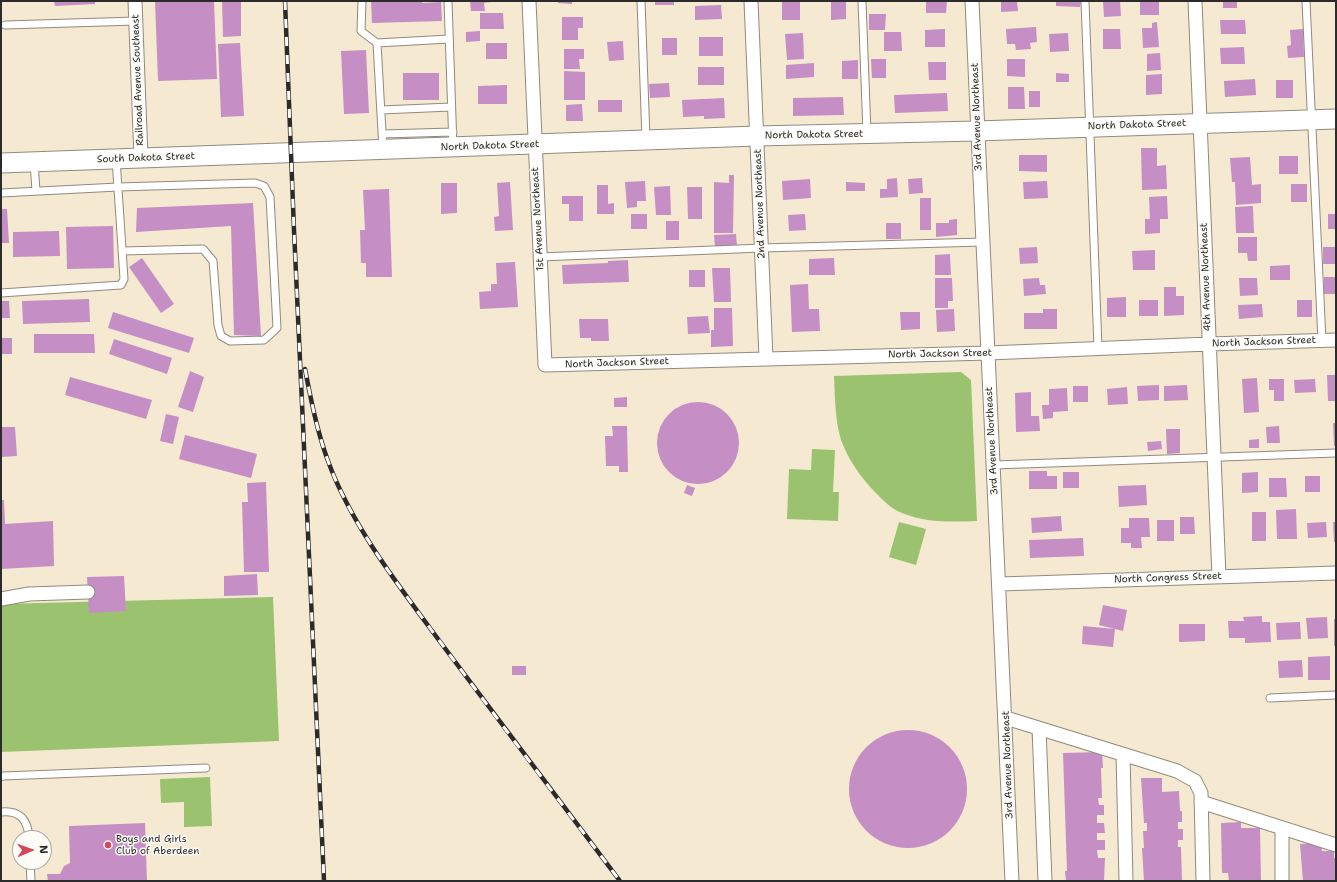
<!DOCTYPE html>
<html>
<head>
<meta charset="utf-8">
<style>
  body { margin:0 }
  #map { position:relative; width:1337px; height:882px; overflow:hidden; background:#f5e9d1; font-family:"Shantell Sans",sans-serif }
  canvas { display:block }
  .frame { position:absolute; inset:0; border:2px solid #2b2b2b; pointer-events:none }
  .north { position:absolute; left:12px; top:830px; width:40px; height:40px; box-sizing:border-box; background:#fdfcf7; border:1px solid #a9a8a5; border-radius:50%; rotate:88deg; font-size:11px; font-weight:700; line-height:16px; text-align:center; color:#2b2b2b }
  .north::after { content:''; display:block; margin:auto; width:14px; height:18px; background:#d1495b; clip-path:polygon(50% 0,100% 100%,50% 72%,0 100%) }
</style>
</head>
<body>
<div id="map">
<canvas width="1337" height="882"></canvas>
<div class="frame"></div>
<div class="north">N</div>
</div>
<script>
const ctx = document.querySelector('canvas').getContext('2d');
ctx.lineJoin = 'round';
function fill(path, color) { ctx.fillStyle = color; ctx.fill(path, 'evenodd'); }
function stroke(path, color, width, dash) { ctx.strokeStyle = color; ctx.lineWidth = width; ctx.lineCap = dash ? 'butt' : 'round'; ctx.setLineDash(dash || []); ctx.stroke(path); }
function write(font, color, halo, rows, align = 'center') {
  ctx.font = font + ' "Shantell Sans",sans-serif'; ctx.lineWidth = 3; ctx.setLineDash([]); ctx.textBaseline = 'middle'; ctx.strokeStyle = halo; ctx.fillStyle = color; for (const [text, x, y, turn = 0] of rows) {
    ctx.save(); ctx.translate(x, y); ctx.rotate((+turn || 0) * Math.PI / 180); ctx.textAlign = isNaN(turn) ? turn : align; if (halo) ctx.strokeText(text, 0, 0); ctx.fillText(text, 0, 0); ctx.restore();
  }
}
fill(new Path2D(`
  M961 372 971 380 977 521C952 522 926 523 902 513 891 509 884 501 876 493 861 478 848 459 841 440 835 420 835 397 834 376Z
  M812 449 835 450 833 492H839L838 521 787 519 789 469 811 470Z
  M899 522 926 529 916 565 889 557Z
  M273 597 279 741 1 752V604Z
  M210 777 212 826 184 827V802L161 803 160 779Z`), '#9bc26e');
fill(new Path2D(`
  M54 1H95V4L55 6Z
  M155 1H214L217 79 158 81Z
  M222 1H241V36L223 37Z
  M371 1H422V3L441 2 442 21 372 23Z
  M470 1H491V2L484 3 485 11H471Z
  M558 1H572V4L558 3Z
  M655 1H674V5H655Z
  M846 1V19L831 20V2Z
  M926 1H947L946 13H926Z
  M1001 1H1017L1018 11 1001 12Z
  M1056 1H1081L1080 7 1056 6Z
  M1103 1H1120L1121 16 1104 17Z
  M1140 1H1159V15H1140Z
  M1223 1H1237V8H1223Z
  M782 2H800V20H782Z
  M721 5 722 19 695 20V6Z
  M480 13H503L504 29H480Z
  M869 14H886L885 30H869Z
  M562 17H583V28H578V40H562Z
  M1220 20H1245L1246 34H1221Z
  M1157 22 1159 47 1143 48 1142 28H1152V23Z
  M1036 27 1037 42 1030 43 1031 49 1016 50 1015 44H1007L1006 29Z
  M945 29V47H925V30Z
  M1103 29H1120L1121 49H1103Z
  M1303 29 1304 57 1288 58 1287 46 1291 45 1290 30Z
  M480 31V41L466 42V32Z
  M884 32H901L902 51H884Z
  M803 33 804 59 787 60 785 34Z
  M1068 33 1069 51 1050 52 1049 34Z
  M699 37H723V56H699Z
  M662 38H677V55H662Z
  M623 41 624 60 609 61 607 42Z
  M240 43 244 116 221 117 218 44Z
  M486 43H507V59H486Z
  M1244 47 1245 64H1221L1220 48Z
  M564 49H584V59H579L580 69H564Z
  M366 50 369 113 344 114 341 51Z
  M1160 53 1161 70 1147 71V54Z
  M871 59H886V78H872Z
  M1007 59H1025V77L1007 76Z
  M858 60V79H842V61Z
  M928 62H946V80H929Z
  M814 63V77L786 79V65Z
  M698 67H724V85H698Z
  M564 71 585 72V100H564Z
  M403 73H439V100H403Z
  M1056 73 1069 74V82H1056Z
  M1162 74V94L1146 95V75Z
  M1255 79 1256 95 1225 97 1224 81Z
  M1276 80H1293V98H1276Z
  M669 83 670 97 650 98 649 84Z
  M507 85V104H478V86Z
  M1008 87H1024L1025 109H1008Z
  M1029 91H1040V107H1029Z
  M947 93 948 111 895 113 894 95Z
  M843 97 844 115 793 116V98Z
  M724 98 725 118 704 119V116L683 117 682 100Z
  M598 100H622V112H598Z
  M582 104 583 121H566V105Z
  M1141 148H1157V166L1166 165 1167 189 1142 190Z
  M1019 155H1047V172L1019 171Z
  M1279 156H1298V174H1279Z
  M1250 157 1252 185 1261 184V203L1236 205 1235 182H1232L1230 158Z
  M729 175H734L733 233H714V182L729 183Z
  M897 178 898 197 880 198V189H887V179Z
  M922 178 923 193 909 194 908 179Z
  M810 179 811 198 783 200 782 181Z
  M645 181 646 201H637V207L627 208 625 182Z
  M1047 181 1048 198 1024 199 1023 182Z
  M510 182 513 230 495 231 494 217 499 216 497 183Z
  M846 182 865 183V191H846Z
  M441 183H457V213L441 214Z
  M1291 184H1307V202H1291Z
  M597 185H608V204L614 203V214H597Z
  M670 186 671 215H656L654 187Z
  M687 187H702V219H688Z
  M389 189 392 277H366V263H361L360 230H365L363 190Z
  M562 196H583V221H569V204H562Z
  M1167 196 1168 219H1160V233L1145 234V219H1150L1149 197Z
  M920 198H931V230H920Z
  M253 203 261 336 234 335 231 226 136 232 137 208Z
  M1253 206 1254 233H1236L1235 207Z
  M1 209H7L9 243H1Z
  M631 214H647V229H631Z
  M805 214 806 230 789 231 788 215Z
  M1328 214H1336V229H1328Z
  M957 219V235L936 237V223H949V220Z
  M666 221H679V240H666Z
  M886 223H901V239H886Z
  M113 226 114 268 67 269 66 227Z
  M59 231 60 256 13 257V232Z
  M736 234 737 246 715 247 714 235Z
  M1238 237H1257V261H1248L1247 253H1238Z
  M1037 247 1038 263 1020 264 1019 248Z
  M1323 247H1336V264H1323Z
  M1155 250V270H1133L1132 251Z
  M950 254 951 275H935V255Z
  M142 258 174 304 161 313 129 267Z
  M834 258 835 275H809V259Z
  M628 260 629 282 563 284 562 265 608 263V261Z
  M515 262 518 307 480 309 479 292 491 291V284H497L496 263Z
  M1290 265V280H1270V266Z
  M712 268H730L731 302H714Z
  M689 270H705V287H689Z
  M1324 277H1336V294H1324Z
  M935 278H952L953 301H948V308H935Z
  M1039 278 1040 285H1045L1046 294 1024 296 1023 279Z
  M1239 278H1257L1258 295 1240 296Z
  M808 284 809 309H819L820 331 792 332 790 285Z
  M1164 287H1176V296H1184V315L1164 316Z
  M1126 297V317H1107V298Z
  M89 299 90 322 23 324 22 301Z
  M1139 300H1158V316H1139Z
  M1297 300H1312V317H1297Z
  M1 301H9L10 318H1Z
  M1262 304 1263 317 1239 319 1238 305Z
  M714 308H732L733 346 711 347V330H714Z
  M954 309 955 331 937 332 936 310Z
  M1043 309H1057V329H1024V313H1043Z
  M113 312 194 338 189 353 108 328Z
  M900 312H920V329L901 330Z
  M708 316 710 333 688 334 687 317Z
  M579 319H608L609 341H591V338H580Z
  M34 334H94L95 353H34Z
  M1 338H12V354H1Z
  M114 339 172 358 167 374 109 354Z
  M190 371 204 377 193 412 178 407Z
  M1327 375H1336V401H1328Z
  M70 377 152 400 146 419 65 395Z
  M1257 378 1259 412 1244 413 1242 379Z
  M1269 379H1284V401H1274V390H1269Z
  M1315 379 1316 392 1295 393 1294 380Z
  M1159 385V400L1138 401 1137 386Z
  M1187 385 1188 400 1164 401V386Z
  M1073 386H1088V402H1073Z
  M1127 387 1128 404 1108 405 1107 389Z
  M1067 388 1068 411 1053 412V418L1043 419 1042 405H1049V389Z
  M1031 392V416H1039L1040 431 1016 432 1015 393Z
  M627 397V407H614V398Z
  M657 443a41 41 0 1 1 82 0a41 41 0 1 1-82 0Z
  M166 414 179 417 173 444 160 441Z
  M1333 423H1336V446H1334Z
  M612 426H627L628 472H619V466H606L605 436H613Z
  M1279 426 1280 443H1267L1266 427Z
  M1 427H15L17 456 1 457Z
  M1166 429H1180V453L1167 454Z
  M185 435 257 454 251 478 179 459Z
  M1259 439V448H1249V440Z
  M1161 441 1162 449 1148 451 1147 442Z
  M1029 471H1047V476H1057V489H1029Z
  M1063 472H1079V488H1063Z
  M1258 472V492L1242 493V473Z
  M1305 476H1320V492H1305Z
  M1269 478H1286L1287 497H1269Z
  M266 482 269 572H244L242 502H248L247 483Z
  M687 485 695 488 692 496 684 493Z
  M1146 485 1147 505 1119 507 1118 486Z
  M1 500H4L5 524 53 521 54 566 1 569Z
  M1296 509 1297 539H1277L1276 510Z
  M1252 512H1266V541H1252Z
  M1061 516 1062 531 1032 533 1031 518Z
  M1180 517H1194L1195 534H1180Z
  M1129 518H1149L1150 537H1141L1142 548H1131V543H1121V528H1129Z
  M1157 520H1174V541H1157Z
  M1326 522 1327 537 1308 538 1307 523Z
  M1333 522H1336V542H1334Z
  M1083 538 1084 556 1030 558 1029 540Z
  M257 574 258 595 224 596V576Z
  M124 576 126 611 89 613 87 577Z
  M1103 605 1127 610 1123 631 1115 629 1113 647 1082 644 1083 626 1115 629 1099 625Z
  M1262 616V622H1270L1271 642 1245 643V638H1229L1228 621H1244L1243 617Z
  M1327 617 1328 638 1308 639 1306 618Z
  M1334 619H1336V646H1334Z
  M1300 622 1301 639 1277 640 1276 623Z
  M1179 624H1205V641L1179 642Z
  M1330 656V680H1308V657Z
  M1302 660 1303 677 1279 678 1278 661Z
  M512 666H526V675H512Z
  M849 789a59 59 0 1 1 118 0a59 59 0 1 1-118 0Z
  M1102 752 1103 768H1101L1102 798H1098L1099 805H1104V815H1097V823H1104L1105 833H1097V840H1105V850H1097L1098 858H1105L1104 881H1066L1065 871H1067L1063 753Z
  M1141 778H1162V792L1179 791 1180 811H1182V822H1178V829H1183V840H1178V847H1181L1182 881H1144L1142 848H1144L1143 831H1147V823H1144Z
  M1241 822V828H1260L1261 881H1229L1228 873H1222L1221 823Z
  M145 823 147 881H48L47 874H60L64 866 70 863 69 826Z
  M1321 843 1322 851H1334V858H1336V881H1303L1300 844Z`), '#c58fc6');
const lane = new Path2D(`
  M362 1 361 31 377 43
  M448 1 453 147
  M641 1 646 139
  M862 1 867 133
  M1085 1 1098 348
  M1306 1 1322 341
  M5 25 136 21
  M381 110 451 107
  M382 134 453 132
  M383 150 377 43 449 39
  M34 162 36 191
  M1 193 118 187 255 183 264 186 270 197 277 328 264 340 230 341 221 336 218 325 213 261 203 249 122 251
  M540 257 762 248 983 242
  M1 293 121 285 124 279 116 159
  M994 465 1336 453
  M1270 698 1336 695
  M1 777 3 776 206 768
  M1 812C20 810 28 820 29 838
  M30 862 31 881`);
const street = new Path2D(`
  M135 1 141 158
  M529 1 545 365 988 353 1209 344 1336 340
  M751 1 766 358
  M972 1 1012 881
  M1195 1 1219 576
  M1000 584 1336 573
  M1 599 29 594 88 592
  M1006 718 1177 771 1195 781 1201 793 1203 881
  M1039 728 1045 881
  M1123 754 1126 881
  M1201 802 1336 845
  M1282 829V881`);
const secondary = new Path2D(`
  M1 163 757 136 977 131 1336 119`);
stroke(lane, '#908a7e', 9);
stroke(street, '#908a7e', 15);
stroke(secondary, '#908a7e', 21);
stroke(lane, '#fff', 7);
stroke(street, '#fff', 13);
stroke(secondary, '#fff', 19);
const rail = new Path2D(`
  M285 1 294 230 324 881
  M305 369C311 400 317 431 328 461 352 527 402 590 444 647 502 725 561 803 620 881`);
stroke(rail, '#2b2b2b', 4.5);
stroke(rail, '#fdfcf7', 3, [9]);
for (const [x, y, r, color] of [
  [108,845,4,"#d1495b"]
]) { const dot = new Path2D(); dot.arc(x, y, r, 0, 2 * Math.PI); ctx.fillStyle = color; ctx.fill(dot); stroke(dot, '#fdfcf7', 1.5); }
write('10px', '#2b2b2b', '#fdfcf7', [
  ["Railroad Avenue Southeast",138,80,-92],
  ["3rd Avenue Northeast",977,117,-92],
  ["North Dakota Street",1137,125,-2],
  ["North Dakota Street",814,135,-1],
  ["North Dakota Street",490,146,-2],
  ["South Dakota Street",146,158,-2],
  ["2nd Avenue Northeast",760,204,-92],
  ["1st Avenue Northeast",538,219,-93],
  ["4th Avenue Northeast",1206,277,-92],
  ["North Jackson Street",1264,342,-2],
  ["North Jackson Street",940,354,-1],
  ["North Jackson Street",617,363,-2],
  ["3rd Avenue Northeast",992,441,-93],
  ["North Congress Street",1168,578,-2],
  ["3rd Avenue Northeast",1008,765,-92]
]);
write('10px', '#2b2b2b', '#fdfcf7', [
  ["Boys and Girls",116,839],
  ["Club of Aberdeen",116,851]
], 'left');
</script>
</body>
</html>
